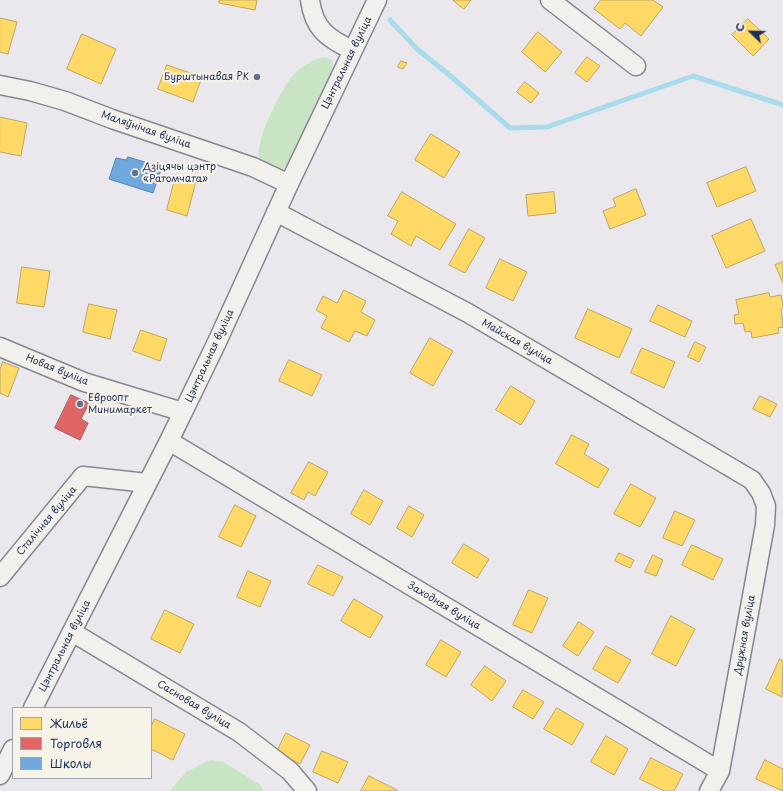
<!DOCTYPE html>
<html>
<head>
<meta charset="utf-8">
<style>
  body { margin:0 }
  #map { position:relative; width:783px; height:791px; overflow:hidden; background:#eae8ed; font-family:"Playpen Sans",sans-serif }
  canvas { display:block }
  .legend { position:absolute; left:12px; top:707px; width:140px; height:72px; box-sizing:border-box; background:#f7f3e8; border:1px solid #9fa5b1; margin:0; padding:5px 7px; list-style:none; font-size:12px; color:#1b2f5e }
  .legend li { display:flex; align-items:center; gap:8px; height:20px }
  .legend b { width:20px; border:1px solid #9fa5b1 }
  .north { position:absolute; left:731px; top:12px; width:40px; height:40px; -webkit-text-stroke:3px #f7f3e8; paint-order:stroke; rotate:293deg; font-size:11px; font-weight:700; line-height:16px; text-align:center; color:#1b2f5e }
  .north::after { content:''; display:block; margin:auto; width:14px; height:18px; background:#1b2f5e; clip-path:polygon(50% 0,100% 100%,50% 72%,0 100%) }
</style>
</head>
<body>
<div id="map">
<canvas width="783" height="791"></canvas>
<ul class="legend">
<li><b style="height:11px;background:#ffd966"></b>Жильё</li>
<li><b style="height:11px;background:#e06666"></b>Торговля</li>
<li><b style="height:11px;background:#6fa8dc"></b>Школы</li>
</ul>
<div class="north">С</div>
</div>
<script>
const ctx = document.querySelector('canvas').getContext('2d');
ctx.lineJoin = 'round';
function fill(path, color) { ctx.fillStyle = color; ctx.fill(path, 'evenodd'); }
function stroke(path, color, width, dash) { ctx.strokeStyle = color; ctx.lineWidth = width; ctx.lineCap = dash ? 'butt' : 'round'; ctx.setLineDash(dash || []); ctx.stroke(path); }
function write(font, color, halo, rows, align = 'center') {
  ctx.font = font + ' "Playpen Sans",sans-serif'; ctx.lineWidth = 4; ctx.setLineDash([]); ctx.textBaseline = 'middle'; ctx.strokeStyle = halo; ctx.fillStyle = color; for (const [text, x, y, turn = 0] of rows) {
    ctx.save(); ctx.translate(x, y); ctx.rotate((+turn || 0) * Math.PI / 180); ctx.textAlign = isNaN(turn) ? turn : align; if (halo) ctx.strokeText(text, 0, 0); ctx.fillText(text, 0, 0); ctx.restore();
  }
}
fill(new Path2D(`
  M325 57 332 60 333 66 329 77 290 163 285 168 279 170 268 166 259 158C255 141 282 86 295 73 303 65 314 59 325 57Z
  M210 760 224 762 260 785 264 791H170L186 772Z`), '#c8e4c5');
const homes = new Path2D(`
  M220 0H257L255 10 219 3Z
  M453 0H471L464 9Z
  M601 0H653L663 7 641 36 625 23 620 29 594 9Z
  M0 18 17 22 8 54 0 52Z
  M748 19 769 39 753 56 732 35Z
  M538 32 562 52 545 72 522 52Z
  M82 34 116 49 101 84 67 69Z
  M587 57 600 66 587 82 575 73Z
  M401 61 407 63 403 69 398 67Z
  M167 65 202 77 193 102 158 89Z
  M525 82 539 93 531 103 517 92Z
  M0 117 27 123 21 156 0 152Z
  M431 134 460 152 444 178 415 160Z
  M746 167 756 191 717 207 707 183Z
  M176 175 196 181 187 216 167 210Z
  M636 189 646 215 610 229 603 211 616 206 613 199Z
  M402 192 456 224 440 250 416 236 411 246 391 234 398 221 388 216Z
  M554 192 556 213 528 216 526 195Z
  M751 219 765 251 726 268 712 236Z
  M469 229 485 238 465 273 449 265Z
  M500 259 527 272 513 301 486 288Z
  M783 262V283L775 265Z
  M22 267 50 271 44 307 17 303Z
  M344 290 366 301 361 312 375 320 367 336 355 331 349 342 321 328 327 316 316 310 323 296 337 303Z
  M769 293 770 297 781 295 783 305V308L781 309 783 327 778 328 779 333 752 338 751 331 745 332 743 323 735 324 734 315 739 314 736 300Z
  M89 304 117 310 110 339 83 332Z
  M658 305 692 321 685 337 650 321Z
  M588 309 632 329 619 358 575 338Z
  M141 330 167 339 160 361 133 351Z
  M430 338 453 351 433 386 410 373Z
  M695 342 706 347 699 362 688 357Z
  M642 348 675 362 664 388 631 373Z
  M289 360 322 375 312 396 279 381Z
  M3 362 19 368 8 397 0 393V370Z
  M511 386 535 401 521 425 496 410Z
  M760 396 777 404 770 417 753 409Z
  M572 435 589 444 584 454 609 469 598 488 556 464Z
  M309 462 328 472 315 496 308 492 304 500 291 493Z
  M631 484 656 498 640 527 614 514Z
  M364 490 383 501 370 525 351 514Z
  M235 505 256 516 241 547 219 537Z
  M409 506 424 515 412 537 397 528Z
  M675 511 695 520 682 546 663 538Z
  M464 544 489 559 477 578 452 563Z
  M692 545 723 559 713 580 682 565Z
  M619 553 634 560 630 568 615 561Z
  M653 555 663 560 656 576 645 572Z
  M318 565 343 577 333 596 308 584Z
  M248 571 271 581 260 607 237 597Z
  M529 590 548 598 532 633 513 625Z
  M354 599 383 616 370 638 341 621Z
  M165 610 194 624 180 653 151 639Z
  M671 616 695 629 676 666 652 654Z
  M579 622 594 632 578 656 563 646Z
  M441 640 461 652 446 677 426 665Z
  M606 646 631 660 618 683 593 669Z
  M780 659 783 661 782 697 766 689Z
  M485 666 506 681 492 701 471 685Z
  M523 690 544 702 533 719 513 707Z
  M557 708 584 724 572 745 544 729Z
  M155 719 185 734 173 760 151 749V727Z
  M286 733 310 745 300 764 277 752Z
  M606 736 628 749 614 775 591 762Z
  M322 751 348 762 338 783 313 772Z
  M651 758 683 774 674 791H664L640 779Z
  M765 760 783 769V791L756 779Z
  M369 776 397 790V791H361Z`);
fill(homes, '#ffd966');
stroke(homes, '#bba664', 1);
const shops = new Path2D(`
  M71 395 89 403 81 419 88 423 80 440 55 428Z`);
fill(shops, '#e06666');
stroke(shops, '#a55664', 1);
const schools = new Path2D(`
  M128 157 162 167 153 193 109 179 116 158 126 160Z`);
fill(schools, '#6fa8dc');
stroke(schools, '#5684b6', 1);
stroke(new Path2D(`
  M390 20 417 49 453 78 510 128 547 127 693 76 783 105`), '#a8dbec', 5);
const minor = new Path2D(`
  M310 0C314 29 327 38 352 50
  M550 0 636 66
  M0 85 30 91 65 101 112 119 253 167 289 184
  M276 212 468 313 752 480 761 493 766 506 765 525 720 771 709 791
  M0 347 84 382 183 412
  M169 441 720 771
  M0 577 83 476 147 483
  M72 632 239 732 290 771 307 791
  M33 708 169 441 217 342 289 184 377 0
  M0 775 13 749`);
stroke(minor, '#848792', 21);
stroke(minor, '#f1f0ed', 18);
for (const [x, y, r, color] of [
  [257,77,4,"#637090"],
  [135,173,4,"#637090"],
  [80,404,4,"#637090"]
]) { const dot = new Path2D(); dot.arc(x, y, r, 0, 2 * Math.PI); ctx.fillStyle = color; ctx.fill(dot); stroke(dot, '#f7f3e8', 1.5); }
write('10px', '#1b2f5e', '#f7f3e8', [
  ["Цэнтральная вуліца",347,63,-64],
  ["Маляўнічая вуліца",146,130,19],
  ["Майская вуліца",517,342,30],
  ["Цэнтральная вуліца",210,356,-65],
  ["Новая вуліца",57,370,22],
  ["Сталічная вуліца",47,521,-50],
  ["Заходняя вуліца",444,606,31],
  ["Дружная вуліца",745,635,-80],
  ["Цэнтральная вуліца",65,646,-63],
  ["Сасновая вуліца",194,705,31]
]);
write('10px', '#1b2f5e', '#f7f3e8', [
  ["Бурштынавая РК",249,77,"right"],
  ["Дзіцячы цэнтр",143,167],
  ["«Ратомчата»",143,179],
  ["Евроопт",88,398],
  ["Минимаркет",88,410]
], 'left');
</script>
</body>
</html>
